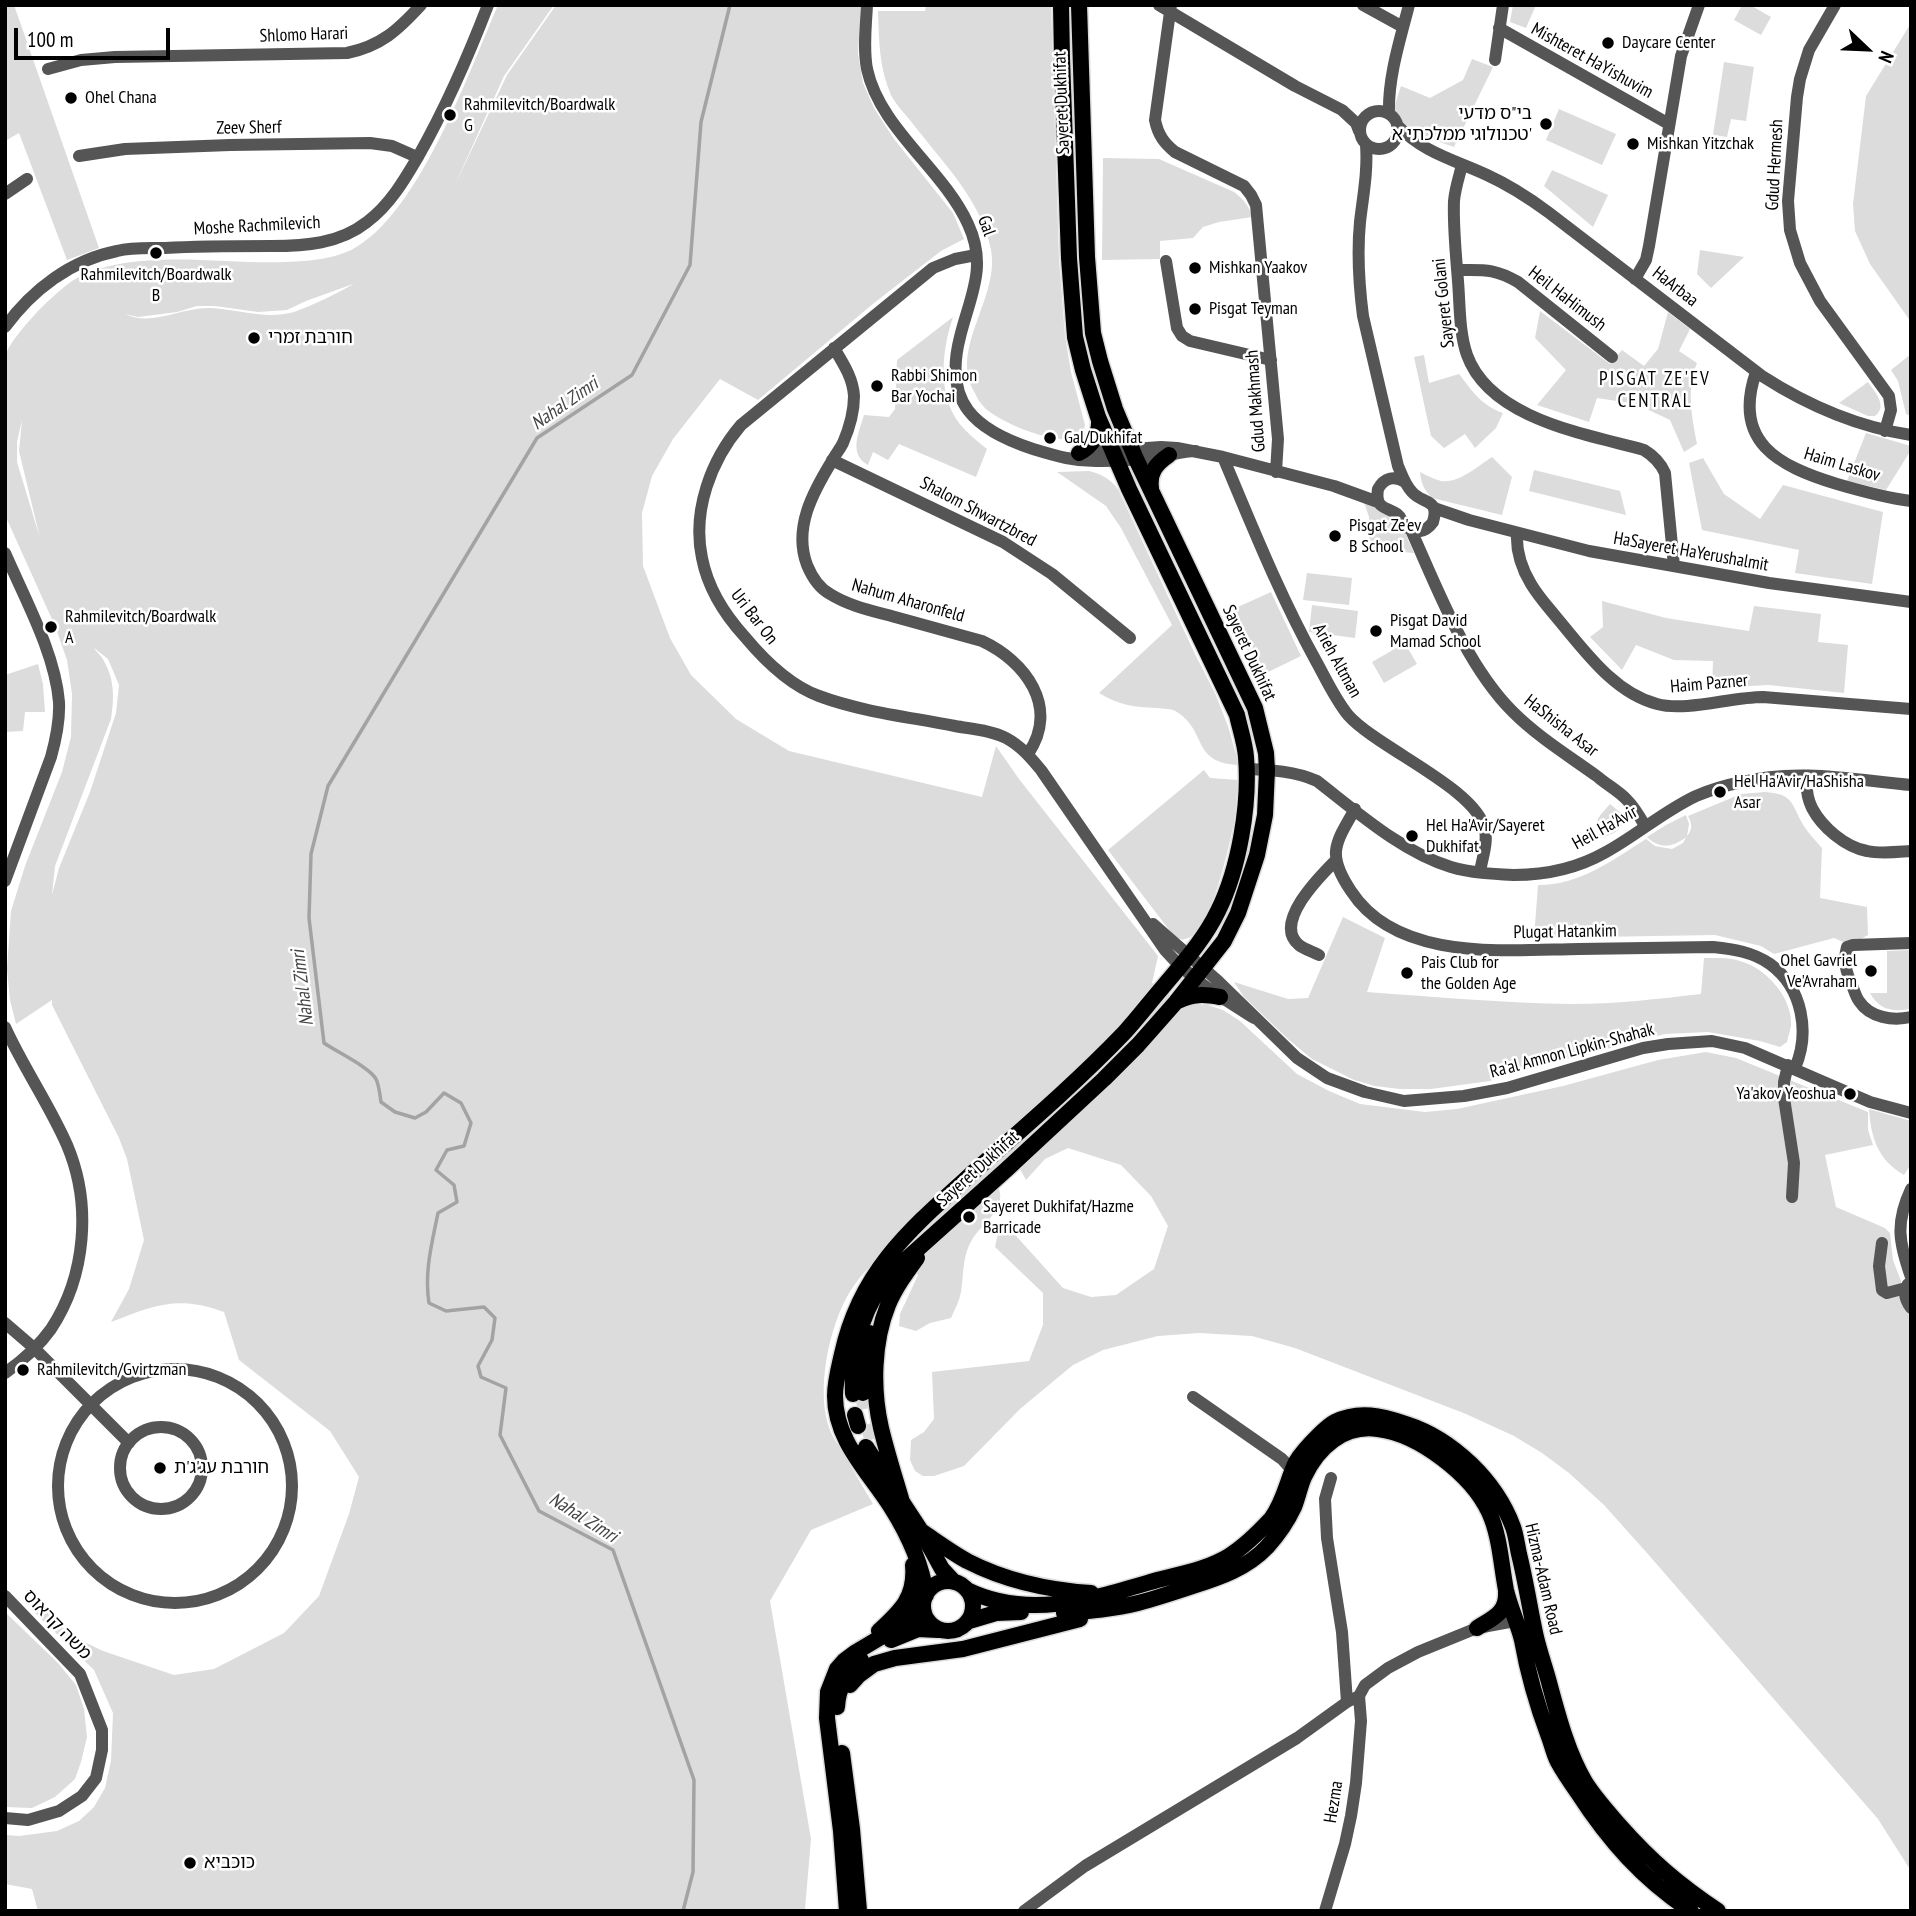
<!DOCTYPE html>
<html>
<head>
<meta charset="utf-8">
<style>
  body { margin:0 }
  #map { position:relative; width:1916px; height:1916px; overflow:hidden; background:#fff; font-family:"PT Sans Narrow",sans-serif }
  canvas { display:block }
  .frame { position:absolute; inset:0; border:7px solid #000; pointer-events:none }
  .north { position:absolute; left:1832px; top:14px; width:70px; height:70px; -webkit-text-stroke:5px #fff; paint-order:stroke; rotate:113deg; font-size:19px; font-weight:700; line-height:28px; text-align:center; color:#000 }
  .north::after { content:''; display:block; margin:auto; width:24px; height:32px; background:#000; clip-path:polygon(50% 0,100% 100%,50% 72%,0 100%) }
  .scale { position:absolute; left:14px; top:28px; width:156px; height:32px; box-sizing:border-box; border:4px solid #000; border-top:0; padding-left:9px; font-size:21px; line-height:24px; white-space:nowrap; color:#000; -webkit-text-stroke:5px #fff; paint-order:stroke }
</style>
</head>
<body>
<div id="map">
<canvas width="1916" height="1916"></canvas>
<div class="frame"></div>
<div class="north">N</div>
<div class="scale">100 m</div>
</div>
<script>
const ctx = document.querySelector('canvas').getContext('2d');
ctx.lineJoin = 'round';
function fill(path, color) { ctx.fillStyle = color; ctx.fill(path, 'evenodd'); }
function stroke(path, color, width, dash) { ctx.strokeStyle = color; ctx.lineWidth = width; ctx.lineCap = dash ? 'butt' : 'round'; ctx.setLineDash(dash || []); ctx.stroke(path); }
function write(font, color, halo, rows, align = 'center') {
  ctx.font = font + ' "PT Sans Narrow","Noto Sans Hebrew",sans-serif'; ctx.lineWidth = 5; ctx.setLineDash([]); ctx.textBaseline = 'middle'; ctx.strokeStyle = halo; ctx.fillStyle = color; for (const [text, x, y, turn = 0] of rows) {
    ctx.save(); ctx.translate(x, y); ctx.rotate((+turn || 0) * Math.PI / 180); ctx.textAlign = isNaN(turn) ? turn : align; if (halo) ctx.strokeText(text, 0, 0); ctx.fillText(text, 0, 0); ctx.restore();
  }
}
fill(new Path2D(`
  M5 5H14L99 248 67 260 19 133 5 141Z
  M498 5H554L504 76 454 187 507 75 556 5H861L858 54 863 83 874 108 894 139 953 213 964 239 941 251 874 303 758 400 720 379 673 439 652 476 642 513 643 566 670 638 691 675 736 719 789 751 982 797 996 746 1019 779 1158 956 1152 983 1184 1004 1208 1005 1223 1010 1240 1021 1297 1074 1329 1091 1360 1104 1425 1112 1457 1109 1563 1086 1658 1060 1706 1052 1736 1058 1868 1112V1130L1873 1145 1825 1155 1836 1207 1885 1228 1890 1233 1893 1260 1901 1281 1900 1300 1911 1316V1871L1878 1819 1647 1553 1604 1505 1569 1473 1542 1453 1514 1436 1466 1414 1295 1348 1252 1336 1199 1333 1158 1336 1103 1350 1073 1365 1020 1409 964 1466 934 1476H923L915 1471 910 1460 911 1440 924 1432 934 1419 932 1372 1029 1361 1043 1325V1293L995 1247 998 1233 1009 1228 1063 1288 1091 1297 1116 1295 1154 1269 1168 1226 1151 1196 1121 1165 1068 1148 1045 1159 1026 1180 1019 1167 998 1187C1008 1207 983 1223 973 1238 962 1255 964 1273 961 1292 959 1302 955 1309 951 1318L930 1323 916 1331 899 1326 900 1314 918 1275 886 1251C873 1262 860 1276 851 1290 829 1324 815 1392 830 1430 833 1438 839 1446 843 1453 853 1470 863 1487 873 1504L811 1530 770 1601 811 1839 805 1909 799 1911H38L32 1889 5 1884V1835L19 1836 57 1831 79 1821 94 1807 105 1788 111 1761 113 1713 94 1670 31 1609 43 1605 53 1620 76 1638 103 1651 174 1675 214 1669 284 1633 319 1596 349 1514 359 1477 330 1431 239 1360 224 1312C178 1295 155 1305 111 1322L129 1289 144 1240 127 1159 119 1138 52 1005V1000L16 1024 10 1000 7 969 11 911 25 866 62 772 71 737 72 694 67 660 55 626 5 515V355C13 338 27 323 40 309 50 299 61 289 72 281 130 246 222 265 286 262 310 261 338 259 358 246 421 207 469 72 498 5ZM353 284C347 289 301 311 290 313 264 319 236 309 210 308 181 307 152 327 125 314L138 317 177 312 197 306H215L258 312 287 310 306 301ZM22 420 19 451 40 538 17 462V442ZM94 648 108 659 119 685 116 713 90 792 59 868 52 895 55 866 111 719C114 699 115 680 104 661 102 656 96 652 94 648Z
  M926 5H1051L1059 259 1065 336 1071 372 1085 425 1082 436C1078 437 1075 438 1072 439 1051 443 998 422 984 407 980 403 977 398 975 393 948 350 1000 298 991 250 982 201 943 163 913 124 906 115 896 105 891 95 879 68 879 40 878 11H925Z
  M1513 5H1536L1526 28 1510 22Z
  M1742 5H1750L1771 17 1761 35 1734 20Z
  M1911 23V322L1870 264 1855 231 1853 204 1866 96Z
  M1472 59 1493 67 1454 147C1438 141 1394 129 1395 109 1395 102 1399 93 1401 86L1430 98 1463 80Z
  M1724 62 1754 67 1746 121 1731 119 1727 137 1713 135Z
  M1559 109 1616 134 1602 165 1546 140Z
  M1103 158 1159 159 1234 192C1243 199 1249 205 1252 217L1219 222 1203 227 1193 238 1160 241V259L1102 260Z
  M1552 170 1608 195 1593 227 1544 186Z
  M1700 250 1744 257 1711 288 1697 274Z
  M1540 311 1610 364 1622 350 1644 366 1658 349 1668 312 1690 329 1679 351 1697 363C1686 389 1692 417 1697 444L1684 452 1670 420 1636 404 1597 398 1589 422 1537 405 1566 370 1535 338Z
  M953 317C942 350 937 393 959 423 967 433 977 441 987 449L976 477 899 444 888 460 873 452 868 465C848 454 859 432 864 415L889 417 895 409 897 360Z
  M1911 354V416L1906 414 1898 381 1891 370Z
  M1424 355 1429 383 1459 374C1473 392 1481 405 1503 413L1496 428 1475 448 1465 434 1444 448 1431 436 1414 357Z
  M1868 382C1875 392 1888 406 1875 416H1868L1839 403Z
  M1866 433 1911 446V450L1886 490 1847 481Z
  M1492 457 1512 477 1502 515 1432 498C1424 490 1421 483 1420 472 1426 475 1434 479 1441 481 1459 484 1479 465 1492 457Z
  M1703 458 1724 494 1760 519 1783 485 1883 512 1872 584 1795 573 1799 550 1702 530 1689 463Z
  M1534 470 1620 491 1626 515 1529 491Z
  M1089 471C1102 474 1110 479 1118 489L1195 654 1215 693 1228 726 1239 765C1191 763 1208 732 1177 712 1171 708 1164 709 1156 708 1134 707 1118 705 1099 693L1172 625 1121 528 1106 506 1057 472Z
  M1364 502 1374 504 1402 526 1414 553 1369 549V517Z
  M1307 573 1352 578 1349 605 1303 600Z
  M1271 592 1301 656 1260 676 1229 611Z
  M1602 601 1666 618 1749 631 1754 606 1821 614 1818 642 1848 645 1844 693 1769 685 1712 688 1713 661 1674 660 1636 645 1622 670 1590 637 1603 627Z
  M1312 605 1358 611 1355 638 1309 632Z
  M1405 643 1417 664 1384 683 1372 662Z
  M38 664 43 684 45 712H25L23 731 5 732V675Z
  M1204 770 1210 778 1238 780C1237 794 1236 809 1234 823 1230 841 1208 953 1177 938 1176 937 1171 932 1170 931L1108 850Z
  M1765 792C1791 794 1791 801 1801 821 1806 831 1815 840 1822 848L1820 898 1867 907 1868 935 1850 945 1834 938 1774 954 1761 946 1715 935 1534 938 1538 885C1580 885 1611 861 1646 839L1655 846 1672 849 1683 843 1686 837C1674 847 1660 850 1647 837L1666 825 1686 815 1689 824 1687 836C1693 829 1692 824 1688 816L1741 794Z
  M1610 804 1622 814 1625 820C1620 832 1612 834 1601 838 1592 820 1599 817 1610 804Z
  M1343 917 1385 938 1367 992C1435 997 1504 1003 1572 1004 1615 1004 1658 999 1701 994L1704 958C1717 958 1731 957 1743 962 1768 970 1793 999 1791 1026 1790 1031 1788 1037 1787 1042L1780 1047 1760 1041 1708 1032 1665 1034 1516 1072 1490 1081 1431 1089H1400L1375 1086 1354 1080 1312 1059 1289 1040 1244 997 1234 982 1288 999 1308 998Z
  M1911 950V1009C1893 1012 1879 1010 1870 993H1887V951Z
  M1869 1109 1911 1121V1164L1904 1175C1878 1160 1871 1138 1869 1109Z
  M5 1612 58 1663 76 1685 84 1709 87 1737 81 1762 75 1779 55 1797 32 1808 5 1807Z`), '#dcdcdc');
stroke(new Path2D(`
  M683 1911 693 1872 694 1780 613 1550 539 1511 500 1435 506 1388 481 1377 478 1366 492 1340 495 1318 484 1307 446 1311 429 1303C424 1272 432 1243 438 1213L457 1202 454 1185 436 1170 447 1150 464 1146 471 1123 461 1103 444 1093 426 1112 415 1118 395 1112 381 1102C380 1095 379 1085 376 1079 369 1067 337 1052 324 1043L309 918 311 854 328 786 537 438 632 375 690 265 701 122 730 5`), '#a3a3a3', 3.5);
stroke(new Path2D(`
  M863 1393 866 1414
  M868 1424 874 1445`), '#d9d9d9', 16, [16, 8]);
const major = new Path2D(`
  M1079 453C1092 446 1100 434 1099 419
  M1151 488C1149 472 1156 464 1169 455
  M1178 1001C1193 994 1203 994 1220 997
  M863 1393 864 1365 870 1333
  M853 1394C851 1350 862 1307 891 1273L1007 1169 1104 1079 1138 1045 1176 1002 1224 941 1238 913 1257 855 1265 815 1267 770 1266 753 1255 708 1136 459 1115 409 1100 361 1093 333 1087 257 1079 5
  M855 1415 858 1426
  M866 1447 921 1531 942 1569 954 1582
  M902 1502C895 1478 887 1453 881 1428 872 1389 873 1342 888 1305 895 1288 906 1273 917 1258
  M921 1531C936 1541 951 1552 967 1561 1006 1581 1047 1590 1091 1593
  M923 1606a25 25 0 1 1 50 0a25 25 0 1 1-50 0Z
  M967 1590C1028 1620 1093 1599 1154 1581 1179 1574 1206 1570 1229 1556 1245 1546 1258 1533 1271 1519 1284 1502 1287 1481 1296 1462 1302 1452 1310 1444 1318 1436 1323 1431 1329 1425 1335 1422 1359 1410 1382 1416 1406 1424 1453 1439 1496 1481 1513 1527 1516 1535 1517 1545 1519 1554 1526 1582 1530 1610 1536 1637 1540 1654 1546 1670 1550 1686 1559 1719 1568 1753 1585 1782 1595 1798 1608 1812 1620 1826 1651 1861 1679 1885 1718 1911
  M926 1595C922 1564 908 1534 891 1507 869 1472 835 1441 835 1396 835 1382 839 1367 842 1354 860 1272 909 1230 968 1177 1021 1130 1075 1084 1124 1033 1137 1019 1149 1003 1162 988 1182 964 1204 940 1218 911 1239 869 1250 804 1246 757 1245 743 1240 729 1237 715L1129 489 1098 417 1083 370 1075 337 1069 258 1062 58 1061 5
  M1064 1613C1089 1611 1114 1609 1138 1603 1157 1598 1175 1592 1193 1586 1221 1577 1247 1568 1267 1547 1277 1536 1288 1520 1294 1507 1298 1497 1300 1486 1304 1477 1318 1447 1344 1424 1378 1429 1419 1434 1472 1475 1489 1512 1500 1536 1501 1564 1506 1590 1510 1607 1518 1624 1522 1640 1528 1674 1537 1705 1549 1737 1552 1745 1554 1754 1558 1762 1564 1773 1571 1783 1578 1793 1609 1841 1643 1879 1691 1911
  M969 1621 996 1613 1021 1612
  M1477 1628C1493 1618 1507 1613 1506 1592
  M879 1631C901 1611 916 1597 913 1565
  M891 1640 918 1629 938 1630
  M850 1685 859 1675 874 1664 895 1658 963 1649 1080 1619
  M837 1707C838 1687 847 1673 861 1660
  M842 1753 852 1829 859 1911
  M847 1911 841 1831 827 1718 828 1692 837 1669 844 1661 856 1652 903 1624 915 1614 923 1601`);
stroke(major, '#dbdbdb', 19);
stroke(new Path2D(`
  M867 5C866 26 863 48 867 69 880 129 943 169 968 224 988 267 970 296 960 337 943 403 975 430 1033 449 1056 456 1076 462 1101 461 1122 461 1143 459 1164 456 1175 454 1185 451 1196 451
  M1159 5 1295 86 1342 110 1356 123 1359 131
  M1171 5 1155 120C1158 135 1164 143 1175 152L1244 186 1251 195 1256 205 1278 439 1276 472
  M1363 5 1403 27
  M1835 5 1809 50 1800 79 1797 97 1788 201 1790 230 1800 263 1820 301 1889 396 1891 410 1885 431
  M1499 28 1669 124
  M1495 60 1503 5
  M48 69 81 60 115 57 347 53C381 46 398 30 421 5
  M1360 130a19 19 0 1 1 38 0a19 19 0 1 1-38 0Z
  M1389 113C1388 77 1400 40 1409 5
  M1397 125C1423 153 1455 160 1487 175 1509 185 1529 198 1548 212L1762 376C1807 405 1858 427 1911 435
  M1366 145C1368 171 1363 196 1360 222 1357 253 1359 285 1363 316L1398 466C1402 475 1405 485 1412 492 1422 504 1440 498 1433 522 1426 532 1413 536 1404 524 1400 519 1402 518 1397 514 1385 506 1375 509 1378 489 1384 478 1394 475 1405 482
  M79 156 125 149 230 145 370 143 392 146 417 157
  M1462 165C1459 177 1455 189 1454 201 1453 227 1456 255 1458 281 1460 305 1459 332 1467 355 1490 419 1586 434 1644 450 1654 456 1660 462 1665 473L1674 566
  M5 194 27 179
  M976 255 955 259 933 268 741 425C711 460 692 511 702 558 708 589 724 614 745 637 765 661 789 685 819 696 862 712 910 717 955 726 971 729 991 730 1006 738 1021 746 1031 758 1041 770L1165 950C1190 979 1222 998 1254 1018
  M1166 261 1177 328 1182 336 1190 341 1271 360
  M1457 270C1484 270 1494 268 1518 282L1612 357
  M1635 279 1646 260 1649 246 1681 56 1699 5
  M5 327C32 290 71 260 117 251 132 247 149 248 165 248 200 246 236 246 271 246 305 246 339 244 367 222 390 205 405 179 419 155 446 107 468 57 488 5
  M834 348C843 363 853 378 854 396 854 412 849 429 843 443 840 449 835 455 832 461 813 492 793 528 807 565 812 577 819 588 830 594 849 606 873 611 895 617 924 625 953 633 982 641 1025 661 1060 707 1028 754
  M1756 372C1732 442 1778 466 1837 484 1861 491 1886 498 1911 501
  M1078 453 1161 447 1177 448 1223 457 1334 486 1378 502
  M1223 457C1252 526 1280 596 1316 661 1326 679 1335 699 1348 715 1377 748 1478 789 1485 830 1488 843 1482 859 1480 872
  M832 460 1003 542 1052 574 1130 638
  M1434 508 1469 520 1589 551 1769 583 1911 602
  M1411 530C1438 590 1466 665 1513 712 1538 737 1569 756 1598 777 1607 785 1619 791 1627 800 1635 808 1640 817 1645 826
  M1517 533C1516 550 1522 569 1531 584 1538 596 1548 607 1557 618 1584 650 1614 693 1657 704 1686 712 1731 697 1763 697L1911 709
  M5 553C25 599 55 653 59 702 60 721 56 739 51 757L5 881
  M1247 769C1271 770 1295 771 1317 781 1357 812 1402 852 1451 867 1471 873 1493 874 1514 875 1546 875 1578 868 1606 852 1637 835 1664 811 1696 796 1710 790 1727 785 1742 782 1797 768 1855 780 1911 785
  M1807 776C1806 786 1807 798 1812 808 1822 827 1845 847 1867 851 1881 854 1896 852 1911 851
  M1355 809C1334 845 1327 855 1351 891 1397 962 1506 950 1579 949 1624 948 1668 948 1713 947 1733 949 1753 952 1770 964 1803 988 1810 1033 1795 1068
  M1153 924 1218 981 1297 1058 1327 1078 1365 1092 1404 1101 1464 1096 1507 1088 1643 1048 1668 1044 1712 1041 1745 1048 1870 1102 1911 1113
  M1911 943 1853 945 1847 947C1843 961 1846 972 1852 985 1854 990 1856 997 1859 1001 1870 1018 1893 1021 1911 1017
  M1319 955C1313 952 1304 949 1299 945 1272 923 1321 875 1336 860
  M5 1027C23 1067 49 1104 67 1145 92 1204 86 1276 51 1329 39 1346 22 1361 5 1373
  M1788 1065 1784 1082V1098L1794 1163 1792 1197
  M1911 1189C1895 1223 1899 1243 1911 1277
  M1882 1243 1879 1266 1882 1290 1887 1293 1906 1288
  M1908 1284C1903 1292 1905 1300 1911 1308
  M5 1323 34 1348 129 1443
  M58 1486a117 117 0 1 1 234 0a117 117 0 1 1-234 0Z
  M1193 1397 1282 1459 1291 1469V1476
  M120 1468a41 41 0 1 1 82 0a41 41 0 1 1-82 0Z
  M1331 1478 1325 1499 1327 1538 1342 1632 1347 1702
  M5 1596 80 1674 102 1730V1750L96 1778 82 1796 59 1811 28 1820 5 1818
  M1024 1911 1085 1866 1297 1738 1347 1702 1359 1696 1365 1685 1388 1668 1418 1652 1477 1628 1515 1621 1521 1625
  M1325 1911 1345 1844 1351 1816 1356 1783 1361 1721 1359 1696`), '#555', 12);
stroke(major, '#000', 16);
for (const [x, y, r, color] of [
  [1608,43,7,"#000"],
  [71,98,7,"#000"],
  [450,115,7,"#000"],
  [1546,124,7,"#000"],
  [1633,144,7,"#000"],
  [156,253,7,"#000"],
  [1195,268,7,"#000"],
  [1195,309,7,"#000"],
  [254,338,7,"#000"],
  [877,386,7,"#000"],
  [1050,438,7,"#000"],
  [1335,536,7,"#000"],
  [51,627,7,"#000"],
  [1376,631,7,"#000"],
  [1720,792,7,"#000"],
  [1412,836,7,"#000"],
  [1871,971,7,"#000"],
  [1407,973,7,"#000"],
  [1850,1094,7,"#000"],
  [969,1217,7,"#000"],
  [23,1370,7,"#000"],
  [160,1468,7,"#000"],
  [190,1863,7,"#000"]
]) { const dot = new Path2D(); dot.arc(x, y, r, 0, 2 * Math.PI); ctx.fillStyle = color; ctx.fill(dot); stroke(dot, '#fff', 2.5); }
write('18px', '#000', '#fff', [
  ["Shlomo Harari",304,35,-2],
  ["Mishteret HaYishuvim",1592,61,29],
  ["Sayeret Dukhifat",1062,103,-92],
  ["Zeev Sherf",249,128,-1],
  ["Gdud Hermesh",1775,165,-87],
  ["Moshe Rachmilevich",257,226,-3],
  ["Gal",986,226,70],
  ["HaArbaa",1675,287,38],
  ["Heil HaHimush",1567,299,38],
  ["Sayeret Golani",1444,303,-96],
  ["Gdud Makhmash",1256,401,-94],
  ["Haim Laskov",1842,465,17],
  ["Shalom Shwartzbred",978,512,28],
  ["HaSayeret HaYerushalmit",1691,552,10],
  ["Nahum Aharonfeld",908,601,16],
  ["Uri Bar On",754,617,52],
  ["Sayeret Dukhifat",1249,653,65],
  ["Arieh Altman",1337,661,61],
  ["Haim Pazner",1709,684,-5],
  ["HaShisha Asar",1561,726,38],
  ["Heil Ha'Avir",1605,828,-29],
  ["Plugat Hatankim",1565,932,-1],
  ["Ra'al Amnon Lipkin-Shahak",1572,1051,-15],
  ["Sayeret Dukhifat",978,1169,-42],
  ["Hizma-Adam Road",1543,1579,77],
  ["משה קראוס",57,1625,46],
  ["Hezma",1334,1802,-81]
]);
write('18px', '#000', '#fff', [
  ["Daycare Center",1622,43],
  ["Ohel Chana",85,98],
  ["Rahmilevitch/Boardwalk",464,105],
  ["G",464,126],
  ["בי\"ס מדעי",1532,114,"right"],
  ["טכנולוגי ממלכתי א'",1532,135,"right"],
  ["Mishkan Yitzchak",1647,144],
  ["Mishkan Yaakov",1209,268],
  ["Rahmilevitch/Boardwalk",156,275,"center"],
  ["B",156,296,"center"],
  ["Pisgat Teyman",1209,309],
  ["חורבת זמרי",268,338],
  ["Rabbi Shimon",891,376],
  ["Bar Yochai",891,397],
  ["Gal/Dukhifat",1064,438],
  ["Pisgat Ze'ev",1349,526],
  ["B School",1349,547],
  ["Rahmilevitch/Boardwalk",65,617],
  ["A",65,638],
  ["Pisgat David",1390,621],
  ["Mamad School",1390,642],
  ["Hel Ha'Avir/HaShisha",1734,782],
  ["Asar",1734,803],
  ["Hel Ha'Avir/Sayeret",1426,826],
  ["Dukhifat",1426,847],
  ["Ohel Gavriel",1857,961,"right"],
  ["Ve'Avraham",1857,982,"right"],
  ["Pais Club for",1421,963],
  ["the Golden Age",1421,984],
  ["Ya'akov Yeoshua",1836,1094,"right"],
  ["Sayeret Dukhifat/Hazme",983,1207],
  ["Barricade",983,1228],
  ["Rahmilevitch/Gvirtzman",37,1370],
  ["חורבת עג'ג'ת",174,1468],
  ["כוכביא",204,1863]
], 'left');
ctx.letterSpacing = '2px';
write('19px', '#000', '#fff', [
  ["PISGAT ZE'EV",1655,380],
  ["CENTRAL",1655,402]
]);
ctx.letterSpacing = '0px';
write('italic 19px', '#444', '#fff', [
  ["Nahal Zimri",565,404,-35],
  ["Nahal Zimri",303,988,-97],
  ["Nahal Zimri",583,1518,32]
]);
</script>
</body>
</html>
